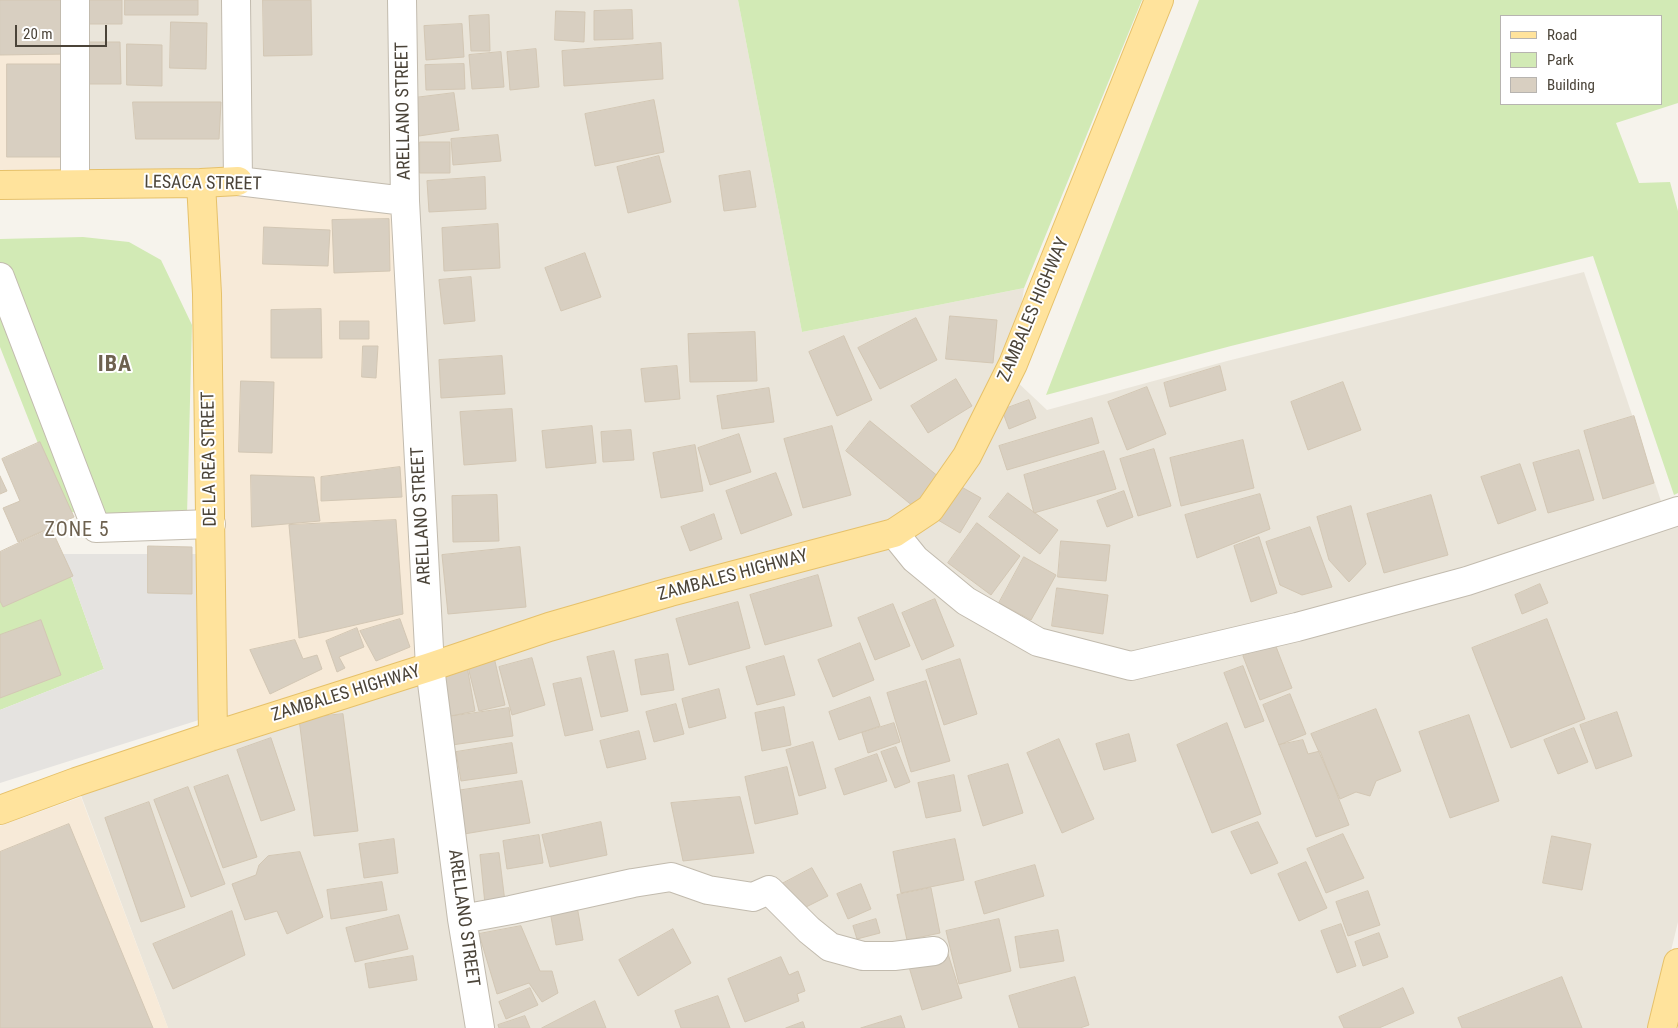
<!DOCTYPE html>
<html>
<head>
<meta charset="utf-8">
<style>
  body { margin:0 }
  #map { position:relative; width:1678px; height:1028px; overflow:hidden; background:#f6f3ec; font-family:"Roboto Condensed",sans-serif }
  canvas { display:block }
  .legend { position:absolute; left:1500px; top:15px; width:162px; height:90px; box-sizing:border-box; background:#fff; border:1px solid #b7b4b0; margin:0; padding:6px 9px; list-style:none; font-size:15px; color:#4b4439 }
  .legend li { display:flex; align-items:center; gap:10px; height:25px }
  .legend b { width:25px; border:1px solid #b7b4b0 }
  .scale { position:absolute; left:15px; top:25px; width:92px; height:22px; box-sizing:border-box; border:2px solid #4b4439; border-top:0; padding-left:6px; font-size:15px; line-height:18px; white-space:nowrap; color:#4b4439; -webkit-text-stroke:4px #fff; paint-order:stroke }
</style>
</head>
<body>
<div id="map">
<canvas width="1678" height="1028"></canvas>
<ul class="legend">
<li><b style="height:6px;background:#ffe39c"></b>Road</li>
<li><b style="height:14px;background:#d2eab5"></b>Park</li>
<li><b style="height:14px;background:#d8cfc1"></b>Building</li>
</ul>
<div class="scale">20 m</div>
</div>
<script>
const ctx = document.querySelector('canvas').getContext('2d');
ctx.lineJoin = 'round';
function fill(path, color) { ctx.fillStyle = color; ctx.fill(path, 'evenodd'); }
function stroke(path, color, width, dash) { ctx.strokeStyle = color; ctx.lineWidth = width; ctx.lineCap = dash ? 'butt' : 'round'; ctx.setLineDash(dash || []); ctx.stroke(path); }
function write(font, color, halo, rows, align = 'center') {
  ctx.font = font + ' "Roboto Condensed",sans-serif'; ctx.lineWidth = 4; ctx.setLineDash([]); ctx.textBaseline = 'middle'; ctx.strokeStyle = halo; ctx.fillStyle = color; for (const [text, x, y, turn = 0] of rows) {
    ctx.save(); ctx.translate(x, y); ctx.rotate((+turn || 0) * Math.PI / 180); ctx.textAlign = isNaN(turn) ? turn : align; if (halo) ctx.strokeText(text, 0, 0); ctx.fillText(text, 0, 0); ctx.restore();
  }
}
fill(new Path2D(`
  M75 0H738L802 332 1024 288 1013 364 930 509 430 667 480 1028H168L76 782 213 736 405 202 75 184Z
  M1584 272 1663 507 1678 502V922L1652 1028H489L440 668 676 603 896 545 1014 379 1047 410 1227 361Z`), '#eae5da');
fill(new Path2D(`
  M0 0H75V184L0 185Z
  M201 183 405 201 430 667 213 736Z
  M81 797 168 1028H0V826Z`), '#f7ead8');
fill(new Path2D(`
  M738 0H1142L1024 288 802 332Z
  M1199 0H1678V103L1616 123 1639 183 1670 182 1678 211V493L1674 495 1593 256 1231 346 1046 395ZM1502 16H1662V104H1502Z
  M83 237 129 242 161 260 192 325 187 515 65 512 0 347V239Z
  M63 554 104 669 0 710V577L47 558Z`), '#d2eab5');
fill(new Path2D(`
  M63 554H205L202 719 0 783V710L104 669Z`), '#e5e3e0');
const building = new Path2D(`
  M0 0H68L69 54 0 55Z
  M83 0H122V24H83Z
  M125 0H198V15H125Z
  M263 0H311L312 55 264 56Z
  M632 10 633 39 594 40V11Z
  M556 11 585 12 584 42 555 40Z
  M489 15 490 51H471L469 16Z
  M171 22 207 23 206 69 170 68Z
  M462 24 464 57 426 60 424 26Z
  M84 42H120L121 84H84Z
  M661 43 663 79 564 86 562 51Z
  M127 44 162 45V86L127 85Z
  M536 49 539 87 510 90 507 52Z
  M501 52 504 87 472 89 469 55Z
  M7 64H67V157H7Z
  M464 64 465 89 426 90 425 65Z
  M454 93 459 130 419 136 414 98Z
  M654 100 664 152 595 166 585 114Z
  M133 102H221L219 139H136Z
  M498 135 501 161 453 165 451 139Z
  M420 142H450V173H420Z
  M659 156 671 202 628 213 617 167Z
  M750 171 756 207 724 211 719 176Z
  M485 177 486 209 429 212 427 181Z
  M389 219 390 271 334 273 332 220Z
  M498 224 500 268 444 271 442 228Z
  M264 227 330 230 328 266 263 264Z
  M585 253 601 297 561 311 545 268Z
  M471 277 475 321 444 324 439 280Z
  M321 309 322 358H271V310Z
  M950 316 997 320 993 363 946 359Z
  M916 318 937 360 880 389 858 348Z
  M340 321H369V339H340Z
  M755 332 757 381 690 382 688 334Z
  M844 336 872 400 837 416 809 352Z
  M363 346H378L376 378 362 377Z
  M502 356 505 394 441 398 439 360Z
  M677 366 680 399 645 402 641 369Z
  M1220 366 1226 390 1170 407 1164 383Z
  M956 379 972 406 928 433 911 406Z
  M241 381 274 382 272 453 239 452Z
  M1343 382 1361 430 1308 450 1291 402Z
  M1147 387 1166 434 1127 450 1108 402Z
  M769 388 774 422 722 429 717 396Z
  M1029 400 1036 418 1009 429 1002 410Z
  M512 409 516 461 464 465 460 412Z
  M1634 416 1654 483 1603 499 1584 431Z
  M1092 418 1099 443 1007 470 999 446Z
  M870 421 939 477 914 507 846 451Z
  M592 426 596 463 546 468 542 431Z
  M832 426 851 495 803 508 784 439Z
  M631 430 634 460 603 462 601 432Z
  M739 434 751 472 710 485 698 448Z
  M1243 440 1254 488 1181 506 1170 458Z
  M40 442 74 517 18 542 3 508 20 501 2 459Z
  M695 445 703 491 661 498 653 453Z
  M1154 449 1171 506 1138 516 1120 459Z
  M1579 450 1594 500 1548 513 1533 463Z
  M1104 451 1116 489 1034 513 1024 475Z
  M1520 464 1536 510 1498 524 1481 477Z
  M400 467 402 497 321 501V477Z
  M776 473 792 515 741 534 726 491Z
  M251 475 314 477 320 521 252 527Z
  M0 476 7 491 0 494Z
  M958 485 981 498 960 533 938 520Z
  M1124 491 1133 517 1107 527 1097 501Z
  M1008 493 1058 530 1040 554 989 517Z
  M1260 494 1270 529 1197 558 1185 515Z
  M497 495 499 541 453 542 452 496Z
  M1431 495 1448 555 1384 573 1367 514Z
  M1351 506 1366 564 1349 582 1329 560 1317 517Z
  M714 514 722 539 690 551 681 527Z
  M396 520 403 614 299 638 289 525Z
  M977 523 1020 556 991 595 948 563Z
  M1310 527 1332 587 1302 595 1280 585 1266 542Z
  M51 528 73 576 3 607 0 601V552Z
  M1259 537 1277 593 1251 602 1234 546Z
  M1061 541 1110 545 1106 581 1058 577Z
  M148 546 192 547V594L148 593Z
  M520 547 526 607 448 614 442 555Z
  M1024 557 1056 575 1031 620 999 603Z
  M818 575 832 626 765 645 750 595Z
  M1540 584 1548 603 1522 614 1515 595Z
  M1057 588 1108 595 1103 634 1052 626Z
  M935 599 954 646 922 660 902 613Z
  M738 602 750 648 689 665 676 619Z
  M893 604 910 646 875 660 858 618Z
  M400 619 410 647 376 661 360 631Z
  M1547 619 1585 719 1511 748 1472 648Z
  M41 620 61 675 0 698V635Z
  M357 628 364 647 339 657 345 668 337 672 326 641Z
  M295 640 303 659 317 655 322 669 270 694 250 650Z
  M860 643 874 680 833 697 818 660Z
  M1275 644 1292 688 1260 700 1243 656Z
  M614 651 628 711 601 717 587 657Z
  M668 654 674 690 641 695 635 660Z
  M784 656 795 695 757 705 746 667Z
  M494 657 505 705 479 711 467 663Z
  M532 658 545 705 512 715 499 667Z
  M960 659 977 714 944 725 926 670Z
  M467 666 475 711 451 716 444 669Z
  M1243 666 1264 721 1245 728 1224 673Z
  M581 678 593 730 565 736 553 684Z
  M926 681 950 761 911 772 887 693Z
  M719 689 726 718 689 728 682 699Z
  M1290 694 1306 734 1279 745 1263 705Z
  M870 697 880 726 839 740 829 712Z
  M676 704 684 734 654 742 646 712Z
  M784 707 791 745 762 751 755 713Z
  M509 708 513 736 452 745 448 717Z
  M1376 709 1401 771 1376 781 1370 796 1356 792 1340 799 1311 734Z
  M1617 712 1632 756 1596 769 1580 725Z
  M343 714 358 831 314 836 299 719Z
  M1469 715 1499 801 1450 818 1419 732Z
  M894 723 900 742 868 753 862 733Z
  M1227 723 1261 814 1212 833 1177 745Z
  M1574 728 1588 762 1558 774 1544 740Z
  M639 731 646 759 607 768 600 741Z
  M1129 734 1136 761 1104 770 1096 744Z
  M271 738 295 810 261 821 237 750Z
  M1059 739 1094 819 1062 833 1027 753Z
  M1303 740 1308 754 1320 751 1349 825 1316 837 1279 745Z
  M813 742 826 788 799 796 786 750Z
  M512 743 517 773 461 781 456 752Z
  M896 747 910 782 895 788 881 752Z
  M877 754 887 781 844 795 835 769Z
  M1008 764 1023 813 983 826 968 776Z
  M787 767 798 814 755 824 745 777Z
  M228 775 257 857 223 868 194 787Z
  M954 775 961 811 926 818 918 783Z
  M522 781 530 823 464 834 456 791Z
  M188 787 225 884 191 897 154 800Z
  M740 797 754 853 683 861 671 803Z
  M149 802 185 907 141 922 105 818Z
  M601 822 607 855 550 867 542 835Z
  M1258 822 1278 863 1251 874 1231 832Z
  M69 824 153 1028H0V852Z
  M1343 834 1364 878 1326 893 1307 849Z
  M539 835 543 863 507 869 503 841Z
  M1552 836 1591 844 1582 890 1543 883Z
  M394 839 398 873 364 878 359 844Z
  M955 839 964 880 901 893 893 852Z
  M300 852 323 917 287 934 277 911 245 920 232 884 256 875 259 865 268 856Z
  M499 853 505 902 485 904 480 855Z
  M1306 862 1327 908 1299 921 1278 874Z
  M1035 865 1044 896 984 914 975 882Z
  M812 868 828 896 794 913 778 886Z
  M382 882 387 910 331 919 327 890Z
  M861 884 871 909 848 919 837 894Z
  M931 888 940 933 907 940 897 895Z
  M1368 891 1380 925 1348 936 1336 902Z
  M577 906 583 940 556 945 550 911Z
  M232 911 245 955 173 989 153 944Z
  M399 915 408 949 355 962 346 928Z
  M876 919 880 933 857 939 853 926Z
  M999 919 1011 971 959 984 946 931Z
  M1341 924 1356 966 1337 973 1321 931Z
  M521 926 540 971H552L558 993 542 1002 529 983 497 994 479 934Z
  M673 929 691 963 638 996 619 960Z
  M1058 930 1064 961 1020 968 1015 937Z
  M1379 933 1388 957 1363 966 1355 942Z
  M948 954 962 998 922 1010 909 967Z
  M413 956 417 980 369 988 365 964Z
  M781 957 789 975 798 971 805 991 797 994 799 1001 745 1022 728 979Z
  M1075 977 1089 1025 1080 1028H1019L1009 996Z
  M1562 977 1582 1028H1462L1458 1018Z
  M530 988 538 1005 506 1019 499 1002Z
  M1403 988 1414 1013 1379 1028H1344L1339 1017Z
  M718 996 730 1028H681L675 1011Z
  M595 1001 606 1028H542Z
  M525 1016 530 1028H499L498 1025Z
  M901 1016 905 1028H861Z
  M803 1022 805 1028H786Z`);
fill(building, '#d8cfc1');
stroke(building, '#d3c7b4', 1);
const minor = new Path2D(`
  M75 0V184
  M236 0 238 181 405 201
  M402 0 405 201 430 667 462 919 480 1028
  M0 277 96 528 211 524
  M894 533 915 559 966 601 1038 642 1131 666 1297 627 1467 581 1678 511
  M462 919 511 910 633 883 671 877 708 890 753 897 769 890 809 930 830 947 863 956H894L934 951`);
const major = new Path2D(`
  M201 183 207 294 213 736
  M0 185 201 183 238 181
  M0 810 76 782 213 736 430 667 549 627 670 592 894 533 930 509 967 456 1013 364 1159 0
  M1662 1028 1678 963`);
stroke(minor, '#c2bbae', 30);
stroke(major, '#e6c16a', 30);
stroke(minor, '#fff', 28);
stroke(major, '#ffe39c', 28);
write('18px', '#4b4439', '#fff', [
  ["ARELLANO STREET",404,111,-91],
  ["LESACA STREET",203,184,1],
  ["ZAMBALES HIGHWAY",1034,310,-67],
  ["DE LA REA STREET",210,459,-91],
  ["ARELLANO STREET",422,516,-93],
  ["ZAMBALES HIGHWAY",733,576,-15],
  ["ZAMBALES HIGHWAY",346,694,-17],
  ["ARELLANO STREET",463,918,82]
]);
ctx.letterSpacing = '1px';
write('20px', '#6e6250', '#fff', [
  ["ZONE 5",77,531]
]);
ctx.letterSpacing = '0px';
ctx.letterSpacing = '1px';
write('bold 22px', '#6e6250', '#fff', [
  ["IBA",115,365]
]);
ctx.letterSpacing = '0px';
</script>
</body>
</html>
